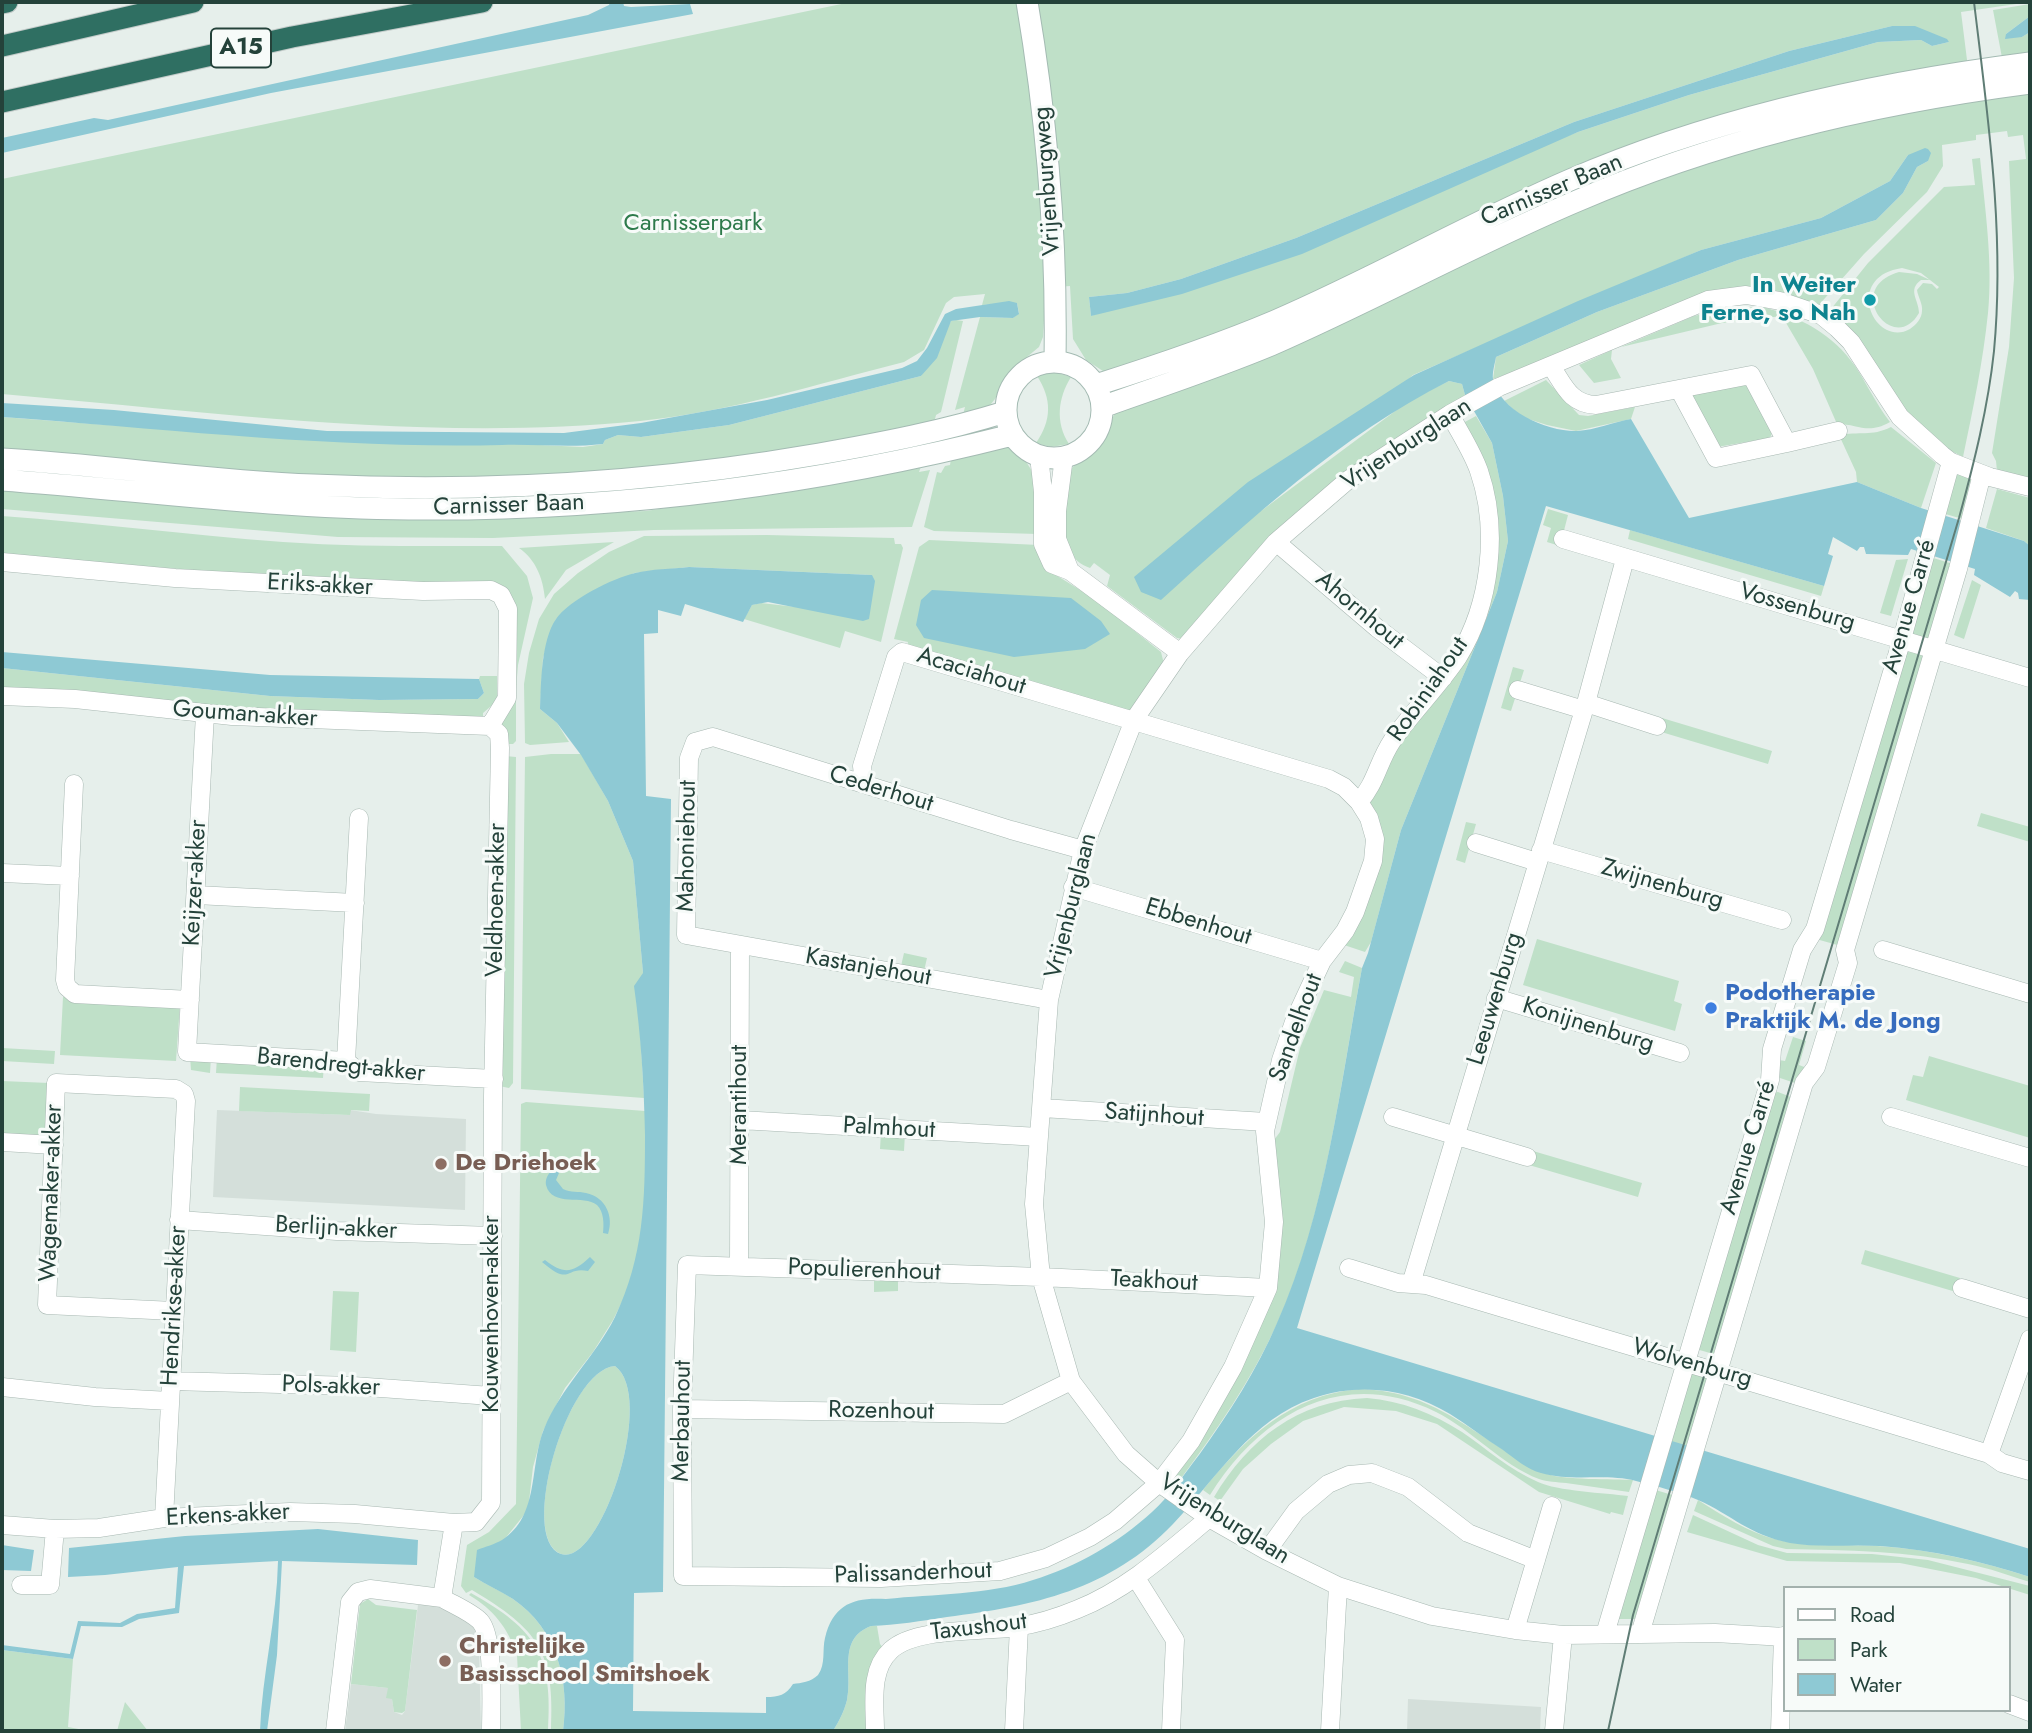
<!DOCTYPE html>
<html>
<head>
<meta charset="utf-8">
<style>
  body { margin:0 }
  #map { position:relative; width:2032px; height:1733px; overflow:hidden; background:#e6efeb; font-family:Jost,sans-serif }
  canvas { display:block }
  .frame { position:absolute; inset:0; border:4px solid #24423a; pointer-events:none }
  .legend { position:absolute; left:1783px; top:1586px; width:228px; height:126px; box-sizing:border-box; background:#f7fbf9; border:2px solid #a3b1ad; margin:0; padding:9px 12px; list-style:none; font-size:21px; color:#24423a }
  .legend li { display:flex; align-items:center; gap:14px; height:35px }
  .legend b { width:35px; border:2px solid #a3b1ad }
</style>
</head>
<body>
<div id="map">
<canvas width="2032" height="1733"></canvas>
<div class="frame"></div>
<ul class="legend">
<li><b style="height:9px;background:#fff"></b>Road</li>
<li><b style="height:19px;background:#bfe0c8"></b>Park</li>
<li><b style="height:19px;background:#8ec9d4"></b>Water</li>
</ul>
</div>
<script>
const ctx = document.querySelector('canvas').getContext('2d');
ctx.lineJoin = 'round';
function fill(path, color) { ctx.fillStyle = color; ctx.fill(path, 'evenodd'); }
function stroke(path, color, width, dash) { ctx.strokeStyle = color; ctx.lineWidth = width; ctx.lineCap = dash ? 'butt' : 'round'; ctx.setLineDash(dash || []); ctx.stroke(path); }
function write(font, color, halo, rows, align = 'center') {
  ctx.font = font + ' Jost,sans-serif'; ctx.lineWidth = 6; ctx.setLineDash([]); ctx.textBaseline = 'middle'; ctx.strokeStyle = halo; ctx.fillStyle = color; for (const [text, x, y, turn = 0] of rows) {
    ctx.save(); ctx.translate(x, y); ctx.rotate((+turn || 0) * Math.PI / 180); ctx.textAlign = isNaN(turn) ? turn : align; if (halo) ctx.strokeText(text, 0, 0); ctx.fillText(text, 0, 0); ctx.restore();
  }
}
fill(new Path2D(`
  M217 1110 350 1115V1110L376 1114 466 1119 465 1210 213 1197Z
  M425 1602 455 1611 478 1626 483 1647 479 1648 481 1731H345L351 1684 388 1688 392 1699 394 1712 402 1715 405 1711 418 1605Z
  M1408 1699 1541 1707 1540 1731H1407Z`), '#d4dfda');
fill(new Path2D(`
  M851 2H2030L1961 12 1968 68 1712 129 1336 289 1106 373 1086 360 1073 339 1070 286 1046 288 1043 337 1039 347 1010 371 995 399 987 409 962 419 965 407 955 410 980 317 1013 318 1019 313 1017 303 982 305 985 294 954 297 946 303 924 350 904 362C817 384 730 412 640 421 428 442 213 412 2 394V179ZM1892 26 1949 42 1932 46 1921 40 1878 42 1689 95 1578 132 1091 316 1089 297 1127 293 1181 279 1296 238 1574 122 1789 51Z
  M2030 4V16L2006 34 2022 37 2030 32V60L2003 63 1993 10Z
  M2030 92V482L1997 471 1996 461 1992 453 2009 347 2014 278 2009 161 2026 159 2023 135 2008 137 2007 131 1976 135V140L1942 145 1943 166 1927 192 1864 254 1818 306 1771 290 1746 289 1493 379 1496 357 1597 312 1738 260 1876 220 1903 193 1917 167 1928 161 1908 155 1890 181 1821 218 1701 250 1413 375 1261 511 1410 400 1449 381 1462 384 1465 395C1411 433 1352 465 1302 508 1257 546 1221 594 1183 639L1177 638 1107 586 1110 575 1094 563 1090 568C1052 554 1063 504 1067 472L1099 445 1115 413 1600 201C1692 167 1786 135 1882 116 1931 106 1981 100 2030 92Z
  M1980 158C1985 209 1993 262 1988 313 1983 362 1973 409 1963 457L1942 446 1913 424 1832 316 1831 309 1868 263 1944 187 1975 185 1972 159ZM1902 268 1921 273 1939 287 1937 289 1932 284 1923 283 1917 290C1918 297 1923 304 1922 311 1922 318 1916 325 1910 329 1875 349 1842 277 1902 268Z
  M1899 272 1917 274 1930 280H1921C1907 290 1919 300 1919 313 1894 357 1842 288 1899 272Z
  M1763 307C1800 317 1833 334 1855 366 1867 384 1876 404 1890 422 1867 435 1859 424 1837 424L1813 369 1782 316 1722 323 1621 347 1694 316 1727 308Z
  M956 320 963 321 941 412 936 415 933 427 657 473 413 486 2 455V417L107 425 583 447 603 444 605 440 618 435 641 437 729 425 921 376 951 321Z
  M1612 350 1611 359 1621 378 1594 383 1579 365Z
  M1054 372 1071 377C1058 398 1055 422 1069 444L1051 447 1036 443C1052 420 1052 399 1037 376Z
  M1546 380 1579 415 1588 416 1635 407 1631 419 1576 431 1547 425 1522 417 1504 401Z
  M1745 380 1772 433 1770 438 1717 447 1691 394Z
  M1476 416 1492 443 1503 496 1508 541 1497 592 1401 830 1371 942 1365 952 1341 944 1366 894 1368 803 1391 753 1455 673 1495 541 1463 423Z
  M1891 427 1936 463 1921 508 1857 482 1856 472 1839 435C1859 431 1871 437 1891 427Z
  M1003 445C1045 466 1036 493 1038 534L934 531 924 527 937 472 941 473 945 466 950 465 952 453Z
  M923 461 919 472 930 470 912 527 654 530 493 538 338 537 2 509V488L361 519 494 517 646 511 807 486Z
  M1957 474 1973 478 1966 520 1942 513 1950 479Z
  M1997 489 2030 498V546L2024 541 1986 528Z
  M1548 509 1568 515 1560 546 1547 542 1551 528 1543 525Z
  M2 516C96 523 189 535 283 542 356 547 429 546 502 546L527 576 533 598 518 665 516 689V741L513 744H506L501 725 509 593 2 556Z
  M1630 530 1824 586 1821 596 1628 539Z
  M767 535 894 538 895 544H901L903 548 881 642 845 631 840 648 744 619 752 605 761 603 805 608 872 575 689 567 634 573 556 619 543 658 540 709 557 723 569 742 530 745 525 743 524 684 529 653 539 619 554 594 578 573 609 552 644 536Z
  M929 540 1039 545 1051 572 1093 598 1161 652 1164 664 1136 711 1128 712 907 647 908 642 894 639 919 547Z
  M614 542 566 570 545 599C543 578 536 560 519 548Z
  M1930 557 1953 564 1932 637 1926 639 1911 635Z
  M1908 559 1891 616 1880 613 1896 560Z
  M1972 580 1981 585 1964 639 1954 635Z
  M1907 649 1923 654 1925 658 1841 946 1816 939Z
  M1513 667 1524 670 1511 711 1501 708Z
  M2 668 270 696 379 700 478 699 484 693 479 679 480 676H497V701L483 713V719L227 709 2 691Z
  M1662 718 1772 751 1768 764 1658 731Z
  M551 754H581L608 801 633 861 643 973 640 1027 644 1098 521 1089 525 757Z
  M505 756 516 757 513 1083 509 1088 499 1086Z
  M1981 813 2030 827V842L1977 826Z
  M1466 822 1476 824 1465 863 1456 860Z
  M1537 939 1679 981 1674 1001 1682 1004 1675 1031 1523 985Z
  M904 953 927 958 924 971 901 966Z
  M1345 961 1362 968C1340 1084 1326 1216 1277 1324 1251 1381 1216 1431 1179 1481L1170 1476 1260 1319 1274 1140 1280 1132 1300 1048 1324 990 1351 997 1354 977 1339 972Z
  M63 997 180 1005 176 1061 60 1055Z
  M1793 1037 1806 1041 1799 1065 1807 1068 1798 1084 1777 1077 1779 1060 1785 1061Z
  M2 1048 55 1051 54 1064 2 1061Z
  M190 1056 211 1057 210 1073 191 1070Z
  M1929 1056 2030 1086V1138L1906 1100 1913 1075 1923 1077Z
  M217 1057 324 1063 323 1078 216 1073Z
  M2 1081 49 1083 47 1130 43 1136 2 1137Z
  M240 1087 370 1094 369 1111 351 1110 350 1115 239 1111Z
  M1778 1092 1791 1097 1717 1355 1696 1349 1771 1093Z
  M526 1102 645 1111V1200L639 1249 627 1292 613 1320 593 1352 565 1388 543 1431 533 1467 528 1510 474 1577C487 1585 501 1591 513 1599 557 1629 570 1681 563 1731H551C555 1652 539 1630 472 1590L466 1593 461 1586 467 1545 489 1532 516 1504 521 1104Z
  M881 1132 905 1133 904 1151 880 1149Z
  M1533 1151 1642 1183 1638 1197 1529 1165Z
  M1865 1250 1960 1278 1956 1292 1861 1264Z
  M898 1276V1291L874 1292V1277Z
  M333 1291 359 1292 356 1352 330 1350Z
  M615 1366C657 1397 600 1568 561 1554 518 1538 566 1370 615 1366Z
  M1692 1372 1707 1377 1710 1380 1690 1452 1666 1445 1685 1378Z
  M1359 1389C1442 1391 1477 1442 1548 1474 1561 1480 1615 1479 1633 1480L1629 1492C1608 1489 1587 1486 1566 1483 1557 1482 1547 1482 1539 1479 1502 1465 1472 1430 1436 1412 1342 1366 1261 1414 1210 1495L1203 1490C1245 1438 1290 1395 1359 1389Z
  M1367 1398C1402 1401 1432 1413 1462 1432 1487 1449 1510 1470 1538 1482 1557 1491 1605 1493 1628 1496L1623 1515 1611 1512 1610 1514 1539 1492 1437 1424 1396 1411 1344 1407 1303 1421 1271 1444 1243 1469 1220 1501 1214 1497C1249 1439 1297 1401 1367 1398Z
  M1652 1489 1676 1496 1639 1619H1615Z
  M1698 1500C1722 1515 1747 1532 1775 1539 1807 1548 1843 1544 1877 1546 1929 1549 1980 1561 2030 1577V1582C2010 1576 1989 1568 1968 1564 1908 1551 1847 1550 1786 1549L1773 1546 1694 1511Z
  M1693 1515 1758 1545 1787 1553 1872 1554 1928 1560 2026 1585 2030 1586V1595L1976 1578 1900 1563 1787 1561 1687 1532Z
  M471 1593C537 1630 553 1656 548 1731H521L517 1655C508 1628 493 1609 469 1595Z
  M368 1599 376 1605 417 1610 405 1711 402 1713 394 1712 392 1699 386 1698 388 1688 351 1684 360 1604Z
  M871 1626H877L880 1644 885 1650 870 1731H833C839 1721 844 1712 847 1700 853 1673 837 1639 871 1626Z
  M2 1650 73 1659 68 1727 89 1731H2Z
  M125 1702 148 1731H117Z`), '#bfe0c8');
fill(new Path2D(`
  M610 2H623L624 6 631 7 690 4 693 14 271 93 2 153V138L94 118 108 120 588 15 609 5Z
  M2030 16V32L2022 37 2005 39 2006 34Z
  M1892 26H1915L1947 39 1949 42 1932 46 1921 40 1878 42 1689 95 1578 132 1302 254 1182 294 1091 316 1089 297 1127 293 1181 279 1296 238 1574 122 1789 51Z
  M1925 148 1928 149 1931 153 1928 161 1917 167 1903 193 1876 220 1738 260 1597 312 1496 357C1495 363 1492 373 1493 379 1499 411 1548 432 1577 431 1595 430 1614 422 1631 419L1689 518 1857 482 1921 508 2024 541 2030 546V600L2019 599 2018 593 2015 591 2010 597 1974 575 1975 569 1911 549 1908 555 1866 554 1864 547H1860L1857 551 1833 537 1828 554 1833 556 1824 586 1546 506 1297 1328 2030 1549V1577C1981 1561 1932 1550 1880 1546 1850 1544 1819 1548 1790 1543 1749 1535 1732 1515 1698 1500 1679 1492 1656 1486 1636 1481 1606 1473 1571 1482 1541 1473 1528 1470 1514 1458 1503 1450 1485 1439 1468 1425 1450 1414 1409 1389 1360 1382 1314 1398 1251 1419 1217 1478 1173 1524 1110 1590 1034 1606 947 1617 922 1621 896 1625 871 1626 837 1639 853 1673 847 1700 844 1712 839 1721 833 1731H563C570 1681 557 1629 513 1599 500 1591 487 1585 474 1577L477 1550C485 1547 495 1544 502 1540 540 1516 529 1466 544 1429 561 1387 595 1357 615 1317 644 1256 645 1200 645 1135 644 1084 641 1036 634 986L643 973 633 861 608 801 581 755 557 723 540 709C541 683 541 641 556 619 569 600 613 578 635 573 652 569 671 569 689 567L872 575 875 581 869 619 863 621 768 602 752 605 743 622 685 604 681 616 658 610V633L644 634 646 796 671 799 663 1592 634 1593 633 1711 766 1713V1697C779 1697 786 1695 793 1684 801 1683 811 1682 818 1675 826 1664 822 1650 825 1638 833 1604 854 1597 886 1599 934 1594 987 1595 1033 1580 1076 1567 1118 1543 1152 1512 1170 1496 1184 1474 1199 1455 1229 1413 1257 1370 1277 1323 1326 1213 1340 1086 1362 968L1368 953 1401 830 1497 592 1508 541 1503 496 1492 443 1465 395 1462 384 1449 381C1341 435 1250 520 1161 600L1141 592 1134 577 1248 482 1414 375 1578 301 1701 250 1821 218 1890 181 1908 155ZM615 1366C657 1397 600 1568 561 1554 518 1539 566 1370 615 1366Z
  M1009 301 1017 303 1019 314 1013 318 980 317 951 321 937 358 921 376 729 425 641 437 618 435 605 440 603 444C570 448 536 444 502 445 335 449 168 429 2 417V403L114 410 327 431 564 433 641 423 767 400 902 368 917 361 927 348 945 314 956 309Z
  M932 590 1071 598 1101 621 1110 634 1085 649 1014 657 924 638 916 625 921 600Z
  M2 652 270 675 479 679 484 693 478 699 379 700 270 696 2 668Z
  M552 1170 557 1171 559 1173 556 1180 563 1189C571 1193 578 1191 586 1193 606 1197 614 1217 608 1234L603 1233C604 1224 604 1212 597 1205 584 1194 552 1208 546 1185 545 1179 548 1174 552 1170Z
  M590 1257 595 1262 588 1271C565 1266 571 1287 542 1262L545 1260C564 1275 573 1273 590 1257Z
  M318 1529 418 1540 417 1565 282 1561 277 1655 267 1731H260C262 1674 277 1618 278 1561L184 1566 179 1613 139 1619 122 1627 81 1626 73 1659 2 1650V1645L70 1654 78 1621 120 1623 137 1614 175 1608 178 1567 105 1575 68 1577 69 1548 185 1536Z
  M2 1545 34 1550 31 1571 2 1570Z`), '#8ec9d4');
const street = new Path2D(`
  M1551 366C1564 385 1570 404 1596 405L1751 375 1787 443 1716 458 1679 389
  M1787 443 1838 431
  M1039 456 1043 492V544L1052 564 1070 571 1180 653
  M1064 457 1057 511V539L1070 571
  M1563 539 2030 678
  M1276 542 1377 628 1443 678
  M2 562 175 578 286 584 423 591 491 590 501 595 508 609 507 698 490 726
  M1518 690 1584 710
  M2 696 75 699 232 716 490 726
  M1586 703 1657 726
  M205 714 187 1052 346 1061 359 1072 494 1079
  M74 784 65 980 67 987 75 994 190 1000
  M864 784 862 766 896 657 902 652 1329 779 1344 787 1359 802 1369 818 1375 839 1373 861 1355 912 1345 931 1322 961 1295 1019 1281 1060 1265 1131 1274 1222 1268 1288 1233 1367 1191 1441 1159 1483 1115 1521 1090 1537 1046 1558 1000 1571 881 1578 683 1576 682 1409 687 1265 1041 1277 1268 1288
  M1359 802C1376 783 1378 762 1392 741 1412 712 1438 687 1458 657 1491 604 1499 529 1479 471 1472 451 1459 432 1450 414
  M1476 843 1537 862
  M1541 850 1782 920
  M2 873 70 876
  M1073 887 1322 961
  M196 895 355 903
  M1883 950 2030 994
  M1496 998 1680 1053
  M1049 1000 686 935 689 758 695 742 713 737 1011 830 1083 850
  M346 1061 359 818
  M1042 1108 1266 1122
  M1393 1117 1527 1157
  M1891 1117 2030 1158
  M740 1120 1039 1137
  M2 1142 54 1145
  M179 1220 337 1231 493 1236
  M739 1266 740 945
  M1349 1268 1398 1283 1426 1285C1614 1342 1802 1396 1989 1454L2002 1463 2030 1471
  M1411 1284 1586 703 1625 559
  M1962 1288 2030 1309
  M171 1381 353 1386 491 1396
  M2 1387 95 1397 170 1401
  M682 1409 1004 1414 1071 1381
  M1989 1454 2030 1339
  M164 1518 186 1101 184 1094 176 1089 56 1083 47 1305 174 1311
  M454 1523 442 1598C454 1605 471 1612 480 1621 495 1637 491 1708 491 1731
  M2 1525 55 1529 99 1528 164 1518 290 1512 355 1514 454 1523 476 1522 491 1503 493 1096 500 748 499 734 490 726
  M1267 1551 1296 1511 1328 1484 1349 1475 1372 1473 1408 1487 1468 1533 1536 1560
  M1136 1578 1175 1640 1171 1731
  M21 1585H50L55 1529
  M1515 1630 1552 1506
  M1605 1634 1770 1080 1772 1049 1802 950 1815 929 1902 639 1951 462
  M1640 1634 1804 1083 1816 1067 1848 963 1845 950 1958 569 1982 474
  M1785 1637 1715 1633 1563 1635 1515 1630 1432 1616 1338 1586 1267 1551 1209 1518 1159 1483 1126 1454 1071 1381 1041 1277 1034 1204 1049 1000 1083 850 1134 720 1180 653 1276 542 1348 480 1450 414 1499 387 1708 300 1746 295 1780 301 1821 315 1837 328 1851 342 1900 417 1942 455 1951 462 1990 477 2030 487
  M2009 1704 2030 1712
  M335 1731 350 1602 358 1592 370 1589 442 1598
  M875 1731C875 1704 869 1670 891 1650 916 1627 982 1632 1016 1627 1036 1624 1059 1617 1078 1609 1128 1589 1168 1552 1209 1518
  M1014 1731 1019 1627
  M1330 1731 1338 1586
  M1554 1731 1563 1635
  M1780 1731 1783 1636`);
const secondary = new Path2D(`
  M1027 2C1047 120 1057 241 1055 361
  M1006 410a48 48 0 1 1 96 0a48 48 0 1 1-96 0Z
  M1096 385C1156 366 1216 346 1275 321 1375 278 1470 223 1570 180 1716 117 1874 83 2030 63
  M1102 407C1158 387 1216 368 1271 345 1374 300 1473 245 1577 201 1720 139 1876 103 2030 83
  M2 459C106 465 209 481 313 485 483 493 652 483 819 454 882 443 944 431 1005 412
  M2 480C137 490 273 508 409 509 611 511 815 485 1012 435`);
const highway = new Path2D(`
  M2 3 7 2
  M2 46 193 2
  M2 102 292 37 482 2`);
stroke(street, '#a8b8b2', 19);
stroke(secondary, '#a4bbb3', 23);
stroke(highway, '#c2cac8', 23);
stroke(street, '#fff', 18);
stroke(secondary, '#fff', 21);
stroke(highway, '#2f6f62', 21);
stroke(new Path2D(`
  M1608 1731 1633 1615 1959 518C1974 463 1988 408 1994 351 2005 234 1988 118 1974 2`), '#5f7d75', 2);
for (const [x, y, r, color] of [
  [1870,300,7,"#0f9aa8"],
  [1711,1008,7,"#3f7fe0"],
  [441,1164,7,"#8d6e63"],
  [445,1661,7,"#8d6e63"]
]) { const dot = new Path2D(); dot.arc(x, y, r, 0, 2 * Math.PI); ctx.fillStyle = color; ctx.fill(dot); stroke(dot, '#f7fbf9', 2.5); }
for (const [x, y, w] of [
  [241,48,60]
]) { const box = new Path2D(); box.roundRect(x - w / 2, y - 19.5, w, 39, 5); ctx.fillStyle = '#f7fbf9'; ctx.fill(box); stroke(box, '#24423a', 2); }
write('bold 23px', '#24423a', null, [
  ["A15",241,48]
]);
write('24px', '#24423a', '#f7fbf9', [
  ["Vrijenburgweg",1048,181,-94],
  ["Carnisser Baan",1552,191,-23],
  ["Vrijenburglaan",1407,445,-33],
  ["Carnisser Baan",509,506,-2],
  ["Eriks-akker",320,586,3],
  ["Avenue Carré",1910,607,-74],
  ["Vossenburg",1797,608,16],
  ["Ahornhout",1359,611,40],
  ["Acaciahout",971,672,17],
  ["Robiniahout",1429,690,-55],
  ["Gouman-akker",245,715,4],
  ["Cederhout",881,790,17],
  ["Mahoniehout",688,846,-89],
  ["Keijzer-akker",196,883,-87],
  ["Zwijnenburg",1662,885,16],
  ["Veldhoen-akker",497,900,-89],
  ["Vrijenburglaan",1072,906,-76],
  ["Ebbenhout",1198,923,17],
  ["Kastanjehout",868,968,10],
  ["Leeuwenburg",1496,999,-73],
  ["Konijnenburg",1588,1026,17],
  ["Sandelhout",1297,1028,-70],
  ["Barendregt-akker",341,1066,6],
  ["Merantihout",740,1105,-90],
  ["Satijnhout",1154,1116,4],
  ["Palmhout",889,1129,3],
  ["Avenue Carré",1749,1148,-73],
  ["Wagemaker-akker",52,1193,-88],
  ["Berlijn-akker",336,1229,3],
  ["Populierenhout",864,1271,2],
  ["Teakhout",1154,1282,3],
  ["Hendrikse-akker",175,1306,-87],
  ["Kouwenhoven-akker",492,1314,-90],
  ["Wolvenburg",1692,1364,16],
  ["Pols-akker",331,1387,2],
  ["Rozenhout",881,1412,1],
  ["Merbauhout",683,1421,-89],
  ["Erkens-akker",228,1516,-3],
  ["Vrijenburglaan",1224,1520,32],
  ["Palissanderhout",913,1574,-2],
  ["Taxushout",979,1628,-7]
]);
write('24px', '#2d7a4b', '#f7fbf9', [
  ["Carnisserpark",693,224]
]);
write('bold 24px', '#0d838f', '#f7fbf9', [
  ["In Weiter",1856,286],
  ["Ferne, so Nah",1856,314]
], 'right');
write('bold 24px', '#366cbe', '#f7fbf9', [
  ["Podotherapie",1725,994],
  ["Praktijk M. de Jong",1725,1022]
], 'left');
write('bold 24px', '#785e54', '#f7fbf9', [
  ["De Driehoek",455,1164],
  ["Christelijke",459,1647],
  ["Basisschool Smitshoek",459,1675]
], 'left');
</script>
</body>
</html>
